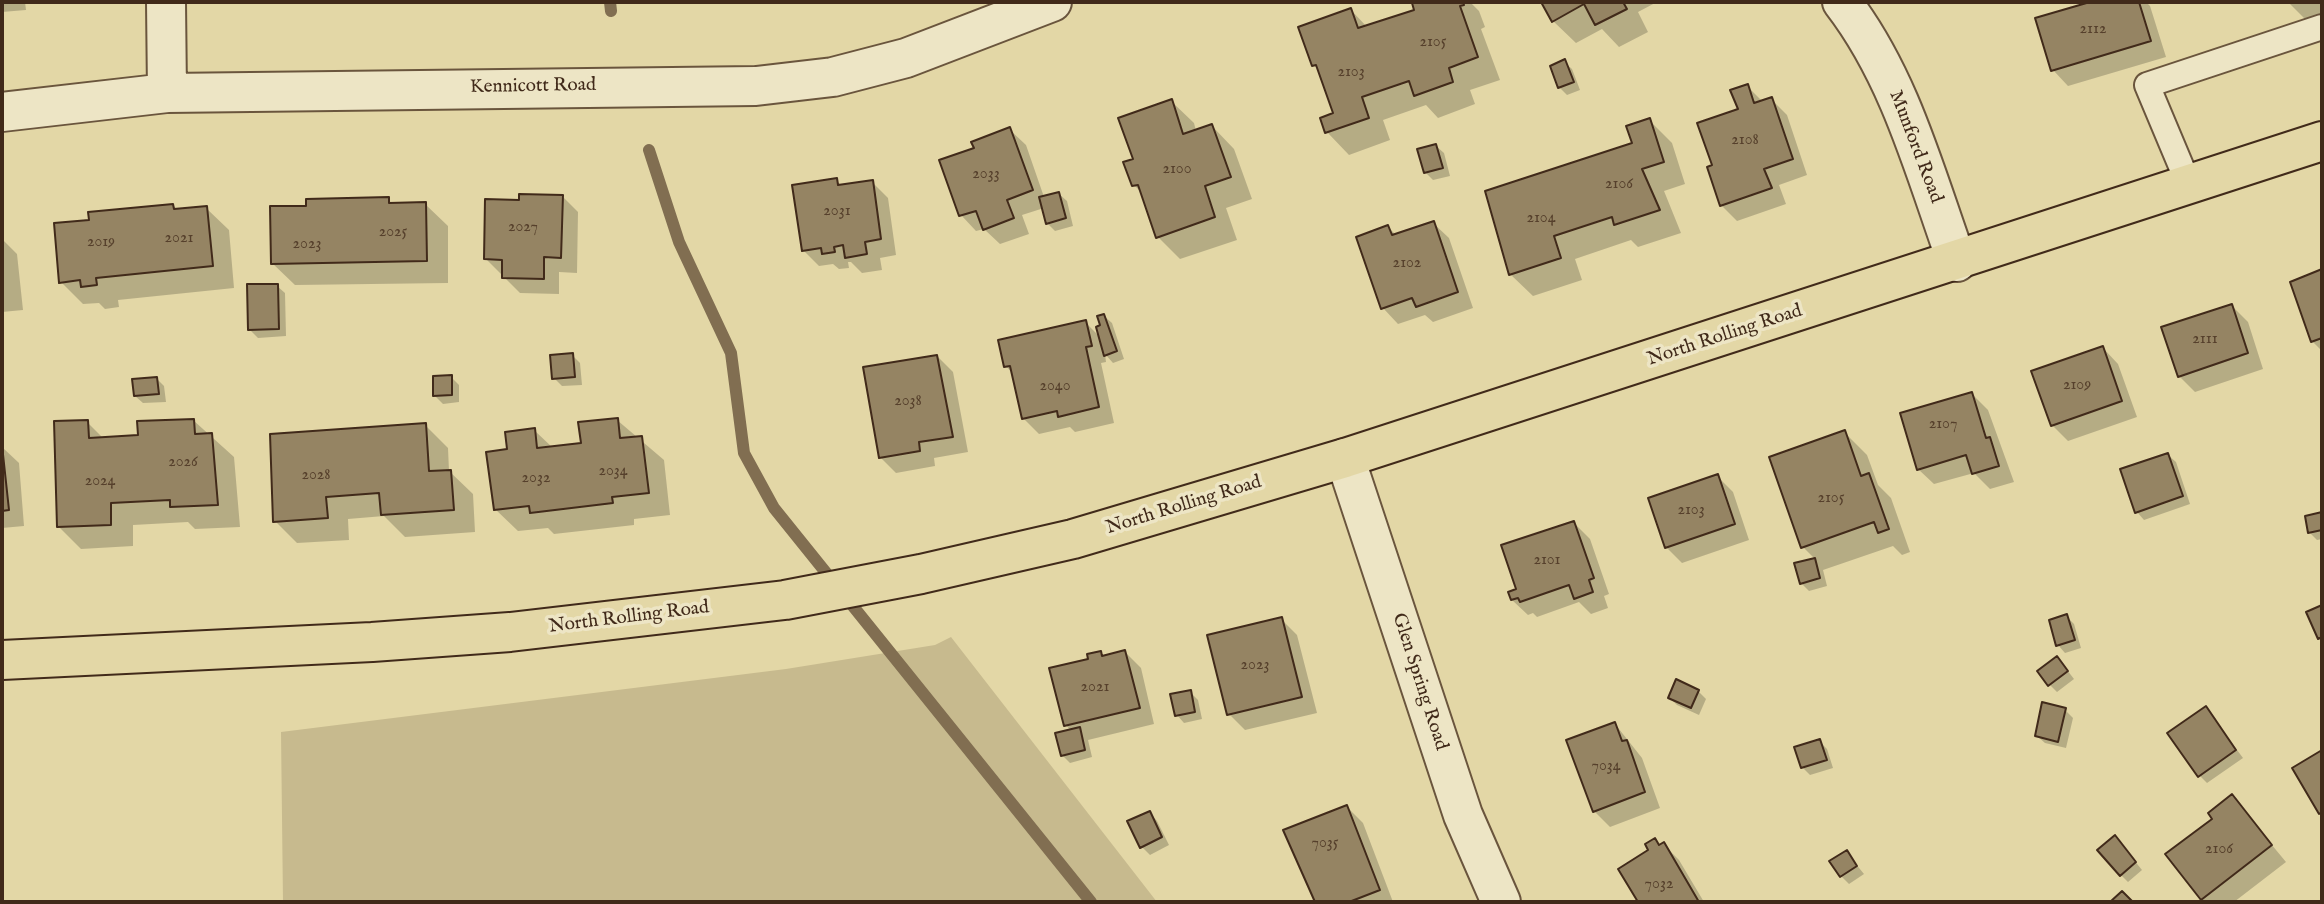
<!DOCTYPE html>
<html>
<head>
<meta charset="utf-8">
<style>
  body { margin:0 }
  #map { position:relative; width:2324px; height:904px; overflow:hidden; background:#e3d7a6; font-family:"IM FELL English",serif }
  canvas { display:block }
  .frame { position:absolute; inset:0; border:4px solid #412a1a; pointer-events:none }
</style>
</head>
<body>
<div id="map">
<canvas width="2324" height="904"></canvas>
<div class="frame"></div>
</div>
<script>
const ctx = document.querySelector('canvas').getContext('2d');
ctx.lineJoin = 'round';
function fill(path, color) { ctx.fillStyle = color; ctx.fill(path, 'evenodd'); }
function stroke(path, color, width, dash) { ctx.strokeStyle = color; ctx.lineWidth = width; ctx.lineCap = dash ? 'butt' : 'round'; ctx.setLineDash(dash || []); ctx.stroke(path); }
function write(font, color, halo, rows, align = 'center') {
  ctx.font = font + ' "IM FELL English",serif'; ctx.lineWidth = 7; ctx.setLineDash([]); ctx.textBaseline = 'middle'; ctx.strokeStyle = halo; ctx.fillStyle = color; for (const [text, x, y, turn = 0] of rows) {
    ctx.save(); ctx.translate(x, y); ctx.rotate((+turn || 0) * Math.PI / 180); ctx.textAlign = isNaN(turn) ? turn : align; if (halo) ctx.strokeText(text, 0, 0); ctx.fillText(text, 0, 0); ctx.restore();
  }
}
fill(new Path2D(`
  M951 637 1157 902H283L281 732 786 669 935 645Z`), '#c7ba8e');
fill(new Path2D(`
  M2 2H25L26 10 2 12Z
  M395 2H427L398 4Z
  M1421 2H1470L1479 11 1485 27 1481 29 1500 80 1470 90 1475 104 1438 118 1426 105 1383 120 1390 140 1349 155 1327 132 1336 114 1321 73 1314 65 1351 10 1367 27 1416 11 1414 4Z
  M1543 2H1657L1638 12 1648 32 1619 47 1602 29 1576 43 1553 21Z
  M2096 2H2146L2150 6 2166 57 2068 86 2053 70 2037 20Z
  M2288 2H2322V19L2310 24Z
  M1564 62 1572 69 1580 90 1567 95 1559 87Z
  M1747 86 1763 102 1771 99 1787 115 1807 175 1779 185 1786 204 1737 221 1721 205 1714 166 1740 110Z
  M1171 101 1194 123 1196 131 1212 126 1234 149 1252 199 1226 208 1237 240 1180 259 1158 237 1144 195 1134 185 1135 160Z
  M1649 120 1672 143 1685 184 1664 191 1681 233 1638 247 1631 240 1575 259 1582 280 1533 296 1510 274 1634 144Z
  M1010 130 1026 145 1044 197 1059 194 1067 201 1073 226 1055 231 1047 223 1044 208 1022 215 1029 234 1000 244 984 229 976 231 961 215 976 149Z
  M1436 146 1444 153 1450 176 1433 180 1425 172Z
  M836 180 842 186 872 182 888 198 896 255 880 258 882 270 862 273 851 262H848L849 268 839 269 833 264 819 266 803 250Z
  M562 196 578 212 577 273 559 272V294L520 293 486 259 521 202Z
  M388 199 393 205 425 204 448 226V283L295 285 272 263 308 208Z
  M173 205 178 211 206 208 229 230 234 288 118 300 119 307 105 309 99 303 83 304 61 282 91 221Z
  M1433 223 1449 238 1473 308 1433 322 1425 315 1398 324 1383 308 1358 238 1388 227 1396 235Z
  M2 239 17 254 23 310 2 312Z
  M2322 271V351L2312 341 2292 283Z
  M277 286 285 293 286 336 258 338 250 330Z
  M2232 306 2248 322 2263 369 2195 392 2179 376Z
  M1104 316 1112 323 1124 359 1113 363 1105 354 1106 362 1101 363 1114 423 1075 432 1070 427 1039 434 1023 418 1013 374 1006 366 1085 322 1100 337Z
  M2103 348 2118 364 2137 417 2068 441 2052 425Z
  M572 355 580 363 582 385 562 386 554 378Z
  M937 356 953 372 968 452 934 458 935 466 896 473 880 457Z
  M451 377 459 385V402L443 404 435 396Z
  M156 378 164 386 166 402 143 403 135 396Z
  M1972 394 1988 410 2014 482 1990 489 1974 473 1934 484 1918 469Z
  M193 420 234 457 240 527 195 529 188 522 133 525V546L81 549 59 527 87 422 104 439 140 437Z
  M617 420 664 460 670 515 634 519V525L554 534 548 528 518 531 495 509 509 451 534 430 553 448 583 444Z
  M425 425 448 448 449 471 473 494 475 532 405 537 384 516 348 519 349 540 297 543 275 521Z
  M1844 432 1867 455 1878 485 1891 498 1910 552 1902 555 1893 546 1823 570 1827 586 1809 591 1801 583 1815 559 1803 547Z
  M2 447 19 463 24 526 2 528Z
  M2168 455 2176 462 2190 504 2144 520 2137 512Z
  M1717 476 1733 492 1749 540 1682 563 1666 547Z
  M2322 514V539L2317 540 2309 532 2307 517Z
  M1574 523 1590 539 1609 594 1604 596 1608 608 1591 614 1579 602 1537 617 1533 613 1528 615 1512 600Z
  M2066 616 2074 624 2081 648 2065 653 2058 645Z
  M1281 619 1297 635 1317 713 1245 730 1229 714Z
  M1125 652 1141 668 1154 724 1088 740 1092 757 1070 763 1062 755 1071 731 1066 725 1090 660 1100 653 1104 657Z
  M2064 666 2074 679 2057 692 2050 685Z
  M1698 691 1706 699 1699 715 1677 705 1670 698Z
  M1190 692 1198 700 1202 719 1184 723 1177 715Z
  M2206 708 2243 758 2207 783 2199 775Z
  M2065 710 2073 718 2066 748 2045 743 2037 736Z
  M1615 724 1642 758 1660 808 1610 827 1594 811Z
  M1819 741 1827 749 1833 768 1810 775 1802 767Z
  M2232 797 2286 862 2234 902H2206L2202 899 2214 819Z
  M1347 807 1363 823 1393 902H1316L1302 865Z
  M1150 813 1157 821 1169 845 1150 855 1142 847Z
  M1655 840 1660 846 1663 844 1679 860 1704 902H1640L1621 869 1651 851Z
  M2122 845 2142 870 2128 882 2121 875Z
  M1846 852 1864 874 1849 884 1841 876Z`), '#0003');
stroke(new Path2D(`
  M610 2 611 11
  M649 150 679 242 731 353 744 453 774 508 1091 902`), '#816e51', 12);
const building = new Path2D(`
  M1416 2H1463L1464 5 1460 6 1478 57 1449 68 1453 82 1414 96 1409 81 1362 97 1369 118 1325 133 1320 118 1333 113 1316 65 1312 66 1298 27 1351 8 1358 28 1414 10 1412 3Z
  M1541 2H1623L1627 9 1595 25 1584 4 1552 22Z
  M2090 2H2139L2151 41 2051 71 2035 18Z
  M1565 59 1574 82 1558 88 1550 66Z
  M1748 84 1754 103 1772 97 1793 159 1764 169 1772 188 1720 206 1707 167 1712 165 1697 123 1738 109 1730 90Z
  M1172 99 1183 134 1212 124 1231 177 1205 186 1215 217 1156 238 1138 185 1132 186 1123 162 1133 159 1118 118Z
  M1650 118 1664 162 1642 169 1660 210 1614 225 1612 217 1554 236 1561 258 1509 275 1485 191 1632 143 1626 126Z
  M1010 127 1033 190 1007 200 1014 218 983 230 976 211 959 216 939 160 974 148 971 142Z
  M1436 144 1443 168 1424 173 1417 149Z
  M837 178 838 185 873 180 881 239 865 242 867 254 845 258 843 245 834 247 835 252 822 254 821 248 802 251 792 185Z
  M1059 192 1066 218 1046 224 1039 197Z
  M519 194 563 195 561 258 544 257V279L502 278V260L484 259 485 199 519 200Z
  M389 197V203L426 202 427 261 271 264 270 206H306V199Z
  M173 204 174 209 207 206 213 266 96 278 97 285 81 287 80 280 59 283 54 223 89 220 88 212Z
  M1434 221 1458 292 1416 307 1412 298 1381 309 1356 237 1388 225 1392 235Z
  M2322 269V338L2311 342 2290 282Z
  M247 284H278L279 329 248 330Z
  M2232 304 2248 353 2178 377 2161 327Z
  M1104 314 1117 351 1104 356 1096 327 1100 325 1097 316Z
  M1086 320 1092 346 1086 347 1099 407 1058 417 1057 411 1022 419 1010 366 1004 367 998 340Z
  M2103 346 2122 401 2051 426 2031 371Z
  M573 353 575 377 552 379 550 355Z
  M937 355 953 437 919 442 920 451 879 458 863 367Z
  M452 375V395L433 396V376Z
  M157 377 159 394 134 396 132 379Z
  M1972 392 1986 438 1990 437 1999 466 1972 474 1966 455 1917 470 1900 413Z
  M618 418 620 438 642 436 649 493 612 497 613 503 530 513 529 506 494 510 486 452 507 449 505 432 535 428 537 448 581 443 578 422Z
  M194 419 195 434 212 433 218 505 170 507V500L111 503V525L57 527 54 421 88 420 89 438 138 435 137 421Z
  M426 423 429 471 451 470 454 510 381 515 379 493 326 497 328 518 273 522 270 434Z
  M1845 430 1861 476 1869 473 1889 529 1878 533 1874 522 1801 548 1769 457Z
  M2 445 9 510 2 511Z
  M2168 453 2183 496 2135 513 2120 469Z
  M1718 474 1735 524 1665 548 1648 498Z
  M2322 512V530L2308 533 2305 516Z
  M1574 521 1594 578 1589 580 1593 592 1574 599 1569 585 1520 602 1518 598 1511 600 1508 592 1516 589 1501 545Z
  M1815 558 1820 578 1800 584 1794 563Z
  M2322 605V637L2318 639 2306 612Z
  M2067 614 2075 640 2056 646 2049 620Z
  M1282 617 1302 697 1227 715 1207 635Z
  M1125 650 1140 708 1064 726 1049 668 1088 659 1087 654 1101 651 1102 656Z
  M2057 656 2068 671 2048 686 2037 671Z
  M1676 679 1699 690 1691 708 1668 698Z
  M1191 690 1195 712 1175 716 1170 694Z
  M2042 702 2066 708 2058 742 2035 736Z
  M2206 706 2236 750 2198 777 2167 733Z
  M1615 722 1622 741 1627 740 1645 792 1593 812 1566 740Z
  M1080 727 1085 750 1061 756 1055 733Z
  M1820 739 1827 760 1801 768 1794 747Z
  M2322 750V812L2319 814 2292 768Z
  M2232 794 2272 845 2201 900 2165 854 2212 819 2208 813Z
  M1347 805 1380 890 1349 902H1315L1283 830Z
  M1150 811 1162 837 1140 848 1127 821Z
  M2115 835 2136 862 2120 876 2097 850Z
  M1655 838 1659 845 1664 842 1699 902H1638L1618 869 1648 850 1645 844Z
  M1847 850 1857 866 1840 877 1829 861Z
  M2122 891 2133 902H2110Z`);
fill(building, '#958463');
stroke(building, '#412a1a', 2);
const service = new Path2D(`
  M2189 185 2147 85 2322 27`);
const minor = new Path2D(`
  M166 2 167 93
  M1842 2C1900 77 1925 173 1957 262
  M2 112 167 93 756 86 833 77 906 58 1052 2
  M1345 458 1463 815 1501 902`);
const primary = new Path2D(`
  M2 660 372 642 510 632 785 600 921 574 1073 539 1345 458 2322 141`);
stroke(service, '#6a553d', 28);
stroke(minor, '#6a553d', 42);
stroke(primary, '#412a1a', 42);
stroke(service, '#ede5c5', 24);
stroke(minor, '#ede5c5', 38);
stroke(primary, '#e3d7a6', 38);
write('16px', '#56402c', null, [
  ["2112",2093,30],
  ["2105",1433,43],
  ["2103",1351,73],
  ["2108",1745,141],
  ["2100",1177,170],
  ["2033",986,175],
  ["2106",1619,185],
  ["2031",837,212],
  ["2104",1541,219],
  ["2027",523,228],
  ["2025",393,233],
  ["2021",179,239],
  ["2019",101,243],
  ["2023",307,245],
  ["2102",1407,264],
  ["2111",2205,340],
  ["2109",2077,386],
  ["2040",1055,387],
  ["2038",908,402],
  ["2107",1943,425],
  ["2026",183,463],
  ["2034",613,472],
  ["2028",316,476],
  ["2032",536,479],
  ["2024",100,482],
  ["2105",1831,499],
  ["2103",1691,511],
  ["2101",1547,561],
  ["2023",1255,666],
  ["2021",1095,688],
  ["7034",1606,767],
  ["7035",1325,844],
  ["2106",2219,850],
  ["7032",1659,885]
]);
write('19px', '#412a1a', '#ede5c5', [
  ["Kennicott Road",533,87,-1],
  ["Munford Road",1915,147,69],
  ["North Rolling Road",1725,336,-18],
  ["North Rolling Road",1184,506,-17],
  ["North Rolling Road",629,618,-7],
  ["Glen Spring Road",1419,682,72]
]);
</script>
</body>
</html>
